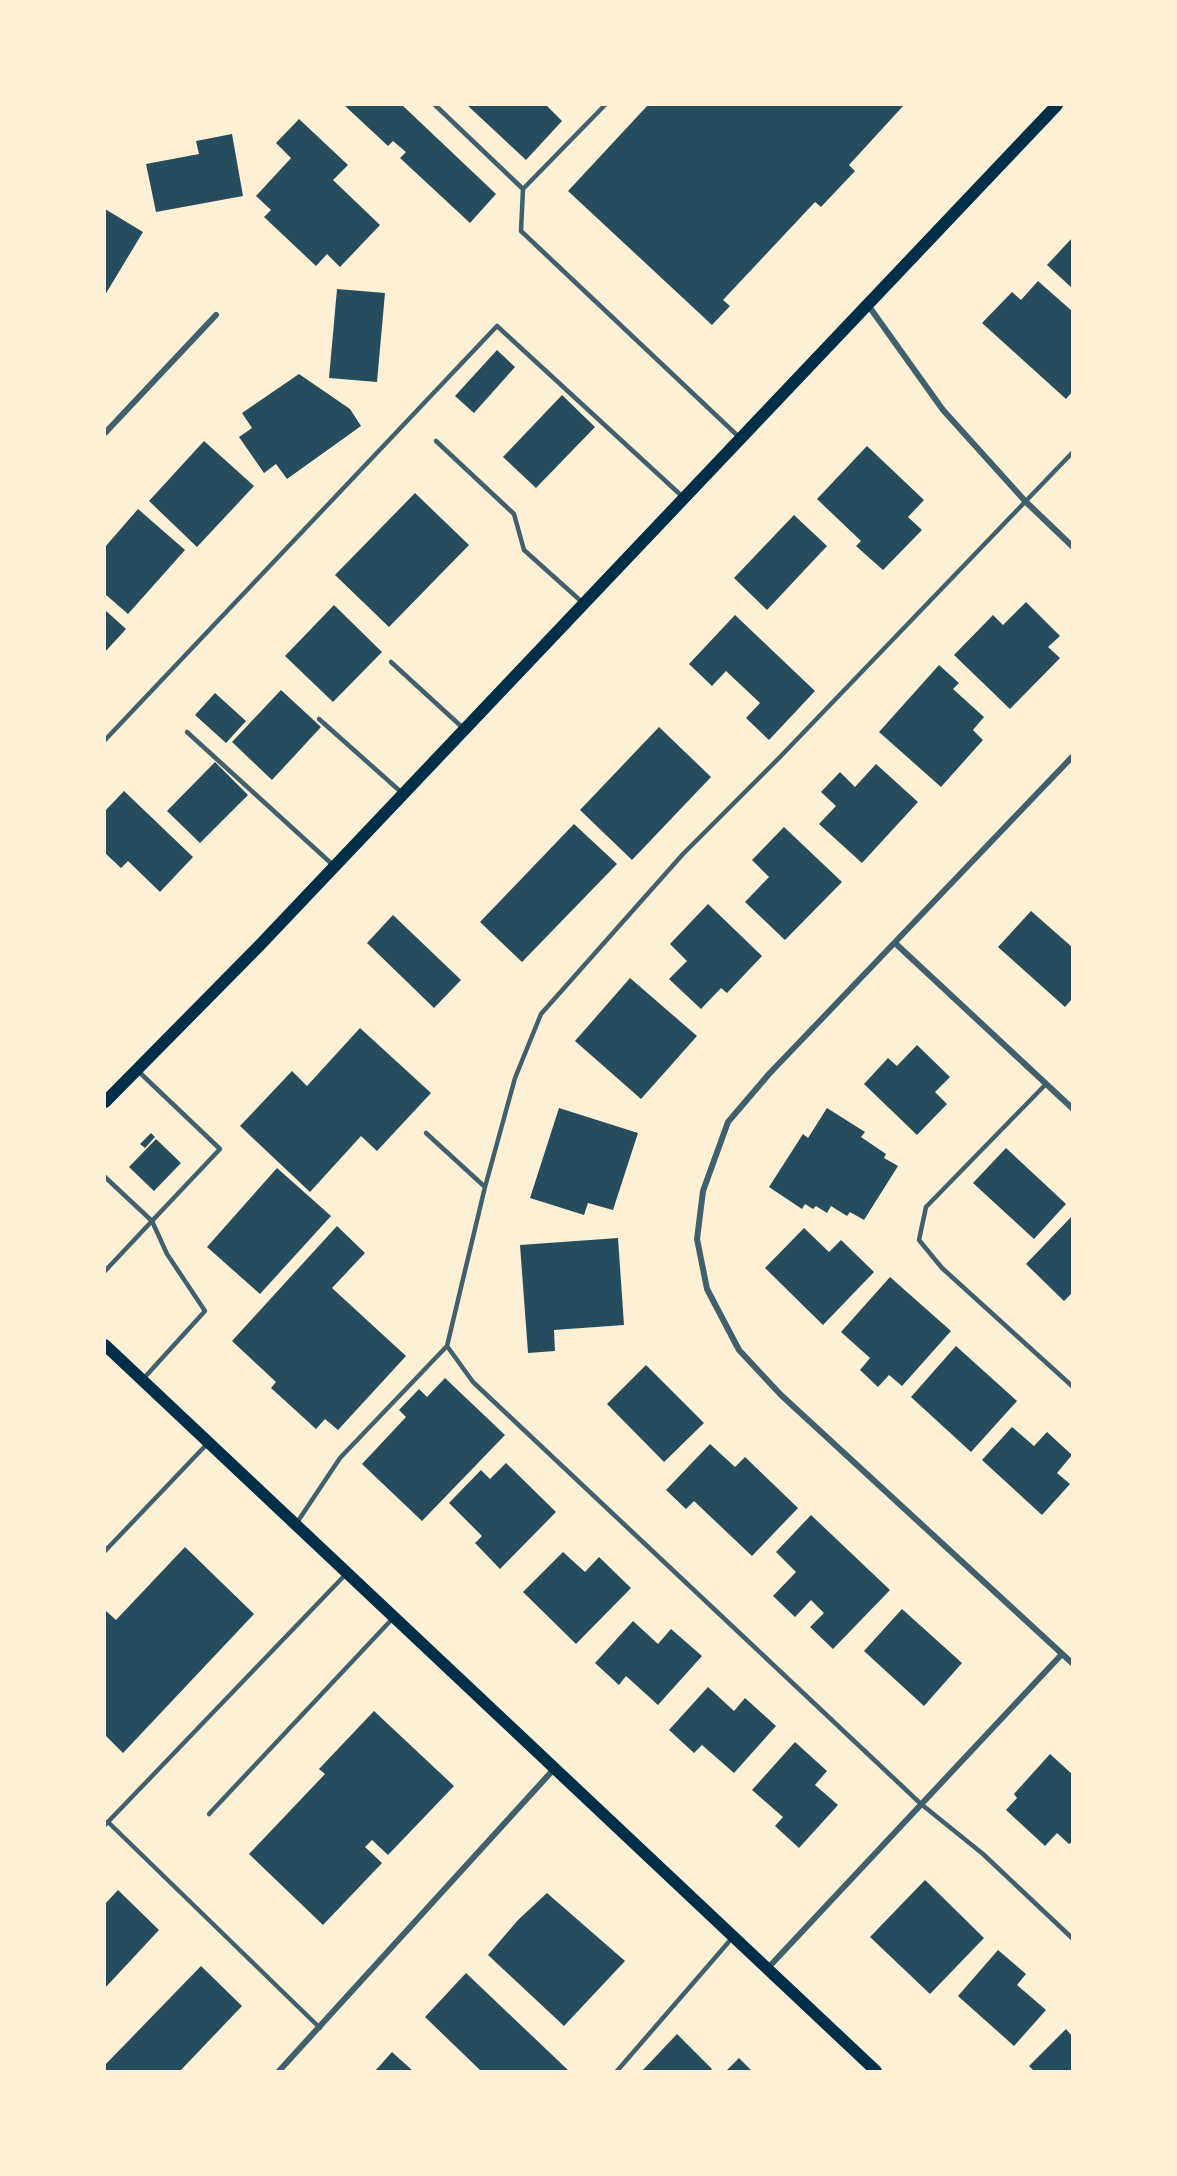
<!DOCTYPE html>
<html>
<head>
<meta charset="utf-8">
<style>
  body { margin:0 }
  #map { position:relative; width:1177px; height:2176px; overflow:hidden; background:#fdf0d5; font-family:Raleway,sans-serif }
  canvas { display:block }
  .frame { position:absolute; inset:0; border:106px solid #fdf0d5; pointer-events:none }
</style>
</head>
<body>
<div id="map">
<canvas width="1177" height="2176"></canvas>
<div class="frame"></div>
</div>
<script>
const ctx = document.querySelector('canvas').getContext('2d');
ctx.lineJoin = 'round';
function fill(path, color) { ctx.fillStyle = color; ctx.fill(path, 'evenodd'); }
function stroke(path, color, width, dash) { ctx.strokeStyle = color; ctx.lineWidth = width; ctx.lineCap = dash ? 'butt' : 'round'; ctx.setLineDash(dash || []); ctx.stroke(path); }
fill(new Path2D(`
  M344 105H402L496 194 470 223 400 158 406 152 393 141 388 146Z
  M467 105H546L562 121 526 160Z
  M648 105H904L849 165 855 171 821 207 815 202 723 300 730 306 712 325 568 191Z
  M299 119 348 165 333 180 380 225 340 267 327 254 316 266 264 217 271 210 256 196 291 158 276 143Z
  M232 134 243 196 156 212 146 164 199 154 196 141Z
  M105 209 143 232 105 295Z
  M1072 238V288L1047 265Z
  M1038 281 1072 311V392L1066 399 982 323 1012 292 1021 300Z
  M337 289 385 293 377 382 329 378Z
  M497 350 515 367 474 413 455 396Z
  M299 374 350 409 361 426 287 479 276 464 264 473 239 437 252 428 242 413Z
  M562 395 595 427 536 488 503 457Z
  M204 441 254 486 197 547 149 501Z
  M867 446 924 500 908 517 922 530 883 570 856 546 861 541 817 499Z
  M415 493 469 545 389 627 335 575Z
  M138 509 185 550 128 614 105 594V547Z
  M794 515 827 546 767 610 734 578Z
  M1026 602 1060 636 1048 647 1060 658 1010 709 954 655 993 615 1003 625Z
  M334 605 382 652 333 702 285 656Z
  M105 610 126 629 105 652Z
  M735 615 815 691 769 740 746 718 760 703 726 671 712 686 689 664Z
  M939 665 959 683 953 689 984 717 973 730 983 740 941 787 879 732Z
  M281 690 321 727 272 780 232 742Z
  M215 693 246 721 226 743 195 715Z
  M659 727 711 777 632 860 580 810Z
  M215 762 248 795 200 843 167 811Z
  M876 764 918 802 862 863 819 824 836 806 821 792 840 772 855 787Z
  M124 791 193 857 160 892 128 861 121 868 105 853V811Z
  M574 824 617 864 522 962 480 922Z
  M784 827 842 882 785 940 745 902 769 877 752 860Z
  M708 904 762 956 727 993 721 988 701 1009 669 979 687 961 670 944Z
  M1031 911 1072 947V999L1065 1007 998 947Z
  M393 915 461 980 434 1008 367 943Z
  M630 978 697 1036 641 1099 575 1041Z
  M360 1028 431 1093 377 1151 361 1136 310 1192 240 1126 292 1071 307 1086Z
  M917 1045 950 1077 935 1092 947 1104 917 1135 864 1084 888 1058 897 1066Z
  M559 1108 638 1133 613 1210 588 1203 584 1215 530 1198Z
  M827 1108 865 1132 861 1137 886 1154 884 1158 898 1166 864 1220 850 1212 847 1216 831 1206 827 1213 816 1206 813 1209 805 1204 802 1209 769 1187 803 1134 808 1138Z
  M151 1133 155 1137 145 1148 140 1144Z
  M156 1139 181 1163 154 1191 129 1167Z
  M1006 1148 1066 1204 1034 1239 973 1183Z
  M277 1168 331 1216 260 1294 207 1247Z
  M1072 1216V1293L1064 1301 1026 1264Z
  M337 1226 365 1253 332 1288 406 1356 338 1430 325 1419 316 1429 271 1388 276 1382 232 1341Z
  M804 1228 829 1252 841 1240 874 1272 823 1325 765 1268Z
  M618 1238 624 1325 554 1330 555 1351 528 1353 520 1245Z
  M890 1277 951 1331 902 1386 889 1375 878 1387 860 1370 870 1358 841 1332Z
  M956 1346 1017 1401 971 1452 911 1397Z
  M646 1365 704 1423 664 1462 607 1404Z
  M445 1378 505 1435 422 1521 362 1464 406 1417 399 1410 419 1389 427 1397Z
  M1012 1427 1034 1446 1047 1432 1072 1455 1057 1473 1070 1484 1042 1515 982 1460Z
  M710 1444 735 1467 745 1457 798 1508 752 1556 694 1501 686 1509 666 1490Z
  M506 1463 556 1512 500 1569 475 1543 482 1536 449 1503 481 1470 490 1479Z
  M811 1515 890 1590 833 1649 810 1627 824 1613 811 1600 795 1617 773 1596 796 1572 776 1552Z
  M185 1547 254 1614 123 1753 105 1735V1610L116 1620Z
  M563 1552 585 1572 599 1557 631 1588 576 1644 523 1592Z
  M902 1609 962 1663 924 1706 864 1651Z
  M633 1621 658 1644 671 1629 702 1656 658 1705 626 1676 619 1685 595 1663Z
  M708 1687 734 1711 745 1698 776 1726 734 1773 702 1745 694 1753 669 1730Z
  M374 1711 454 1786 388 1855 372 1840 365 1847 382 1863 323 1925 249 1854 325 1774 319 1769Z
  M795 1742 827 1771 815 1785 838 1805 799 1848 775 1826 783 1817 752 1790Z
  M1050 1754 1072 1774V1842L1069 1844 1057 1833 1045 1846 1006 1810 1017 1798 1014 1794Z
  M925 1880 984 1938 930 1994 870 1937Z
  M118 1890 159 1930 105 1988V1904Z
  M547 1893 625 1961 564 2026 488 1955 518 1920Z
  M998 1950 1026 1974 1017 1985 1046 2010 1014 2046 958 1996Z
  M201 1966 242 2006 180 2071H105V2065Z
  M466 1973 569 2071H481L425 2017Z
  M1066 2029 1072 2036V2071H1034L1029 2066Z
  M677 2034 712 2069 710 2071H642Z
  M392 2052 413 2071H375Z
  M739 2058 752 2071H726Z`), '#264d5e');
stroke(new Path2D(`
  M435 105 523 189
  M605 105 523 189 521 231 739 437
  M436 441 514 514 524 550 582 602
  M1072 453 780 757 683 854 541 1014 515 1078 485 1187 447 1346 473 1382 921 1804 983 1854 1072 1938
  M391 662 463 728
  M319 719 401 792
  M187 732 333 865
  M105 740 497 326 684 498
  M1046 1084 926 1207 919 1240 942 1268 1072 1386
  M426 1133 485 1187
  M105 1177 152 1221 220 1149 137 1070
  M105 1271 152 1221 167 1254 205 1311 144 1378
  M296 1524 340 1458 447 1346
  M105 1551 207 1444
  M209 1814 394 1617
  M108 1822 320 2028
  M105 1825 346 1574
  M617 2071 733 1937`), '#3f606c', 4.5);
stroke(new Path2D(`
  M868 305 943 410 1026 502 1072 546
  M105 433 216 315
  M1072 757 769 1074 728 1122 703 1191 697 1239 707 1289 739 1350 781 1395 1072 1663
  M895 943 1072 1108
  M767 1969 1062 1654
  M279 2071 554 1769`), '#3f606c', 6);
stroke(new Path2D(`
  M105 1102 259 946 1057 105
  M105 1345 876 2071`), '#003049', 12);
</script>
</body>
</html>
